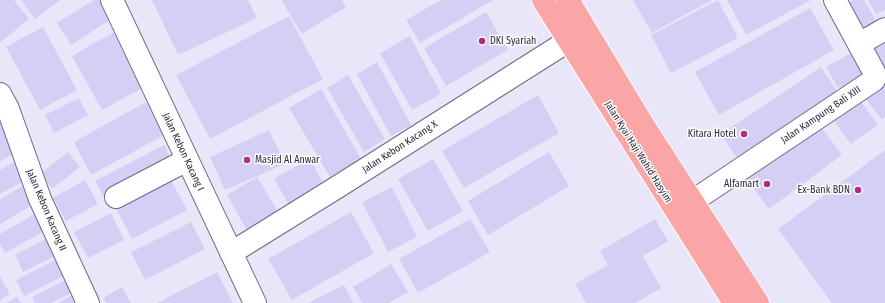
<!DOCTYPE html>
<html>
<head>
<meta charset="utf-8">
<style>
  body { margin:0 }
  canvas { display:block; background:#e9e6fa }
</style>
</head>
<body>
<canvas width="885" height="303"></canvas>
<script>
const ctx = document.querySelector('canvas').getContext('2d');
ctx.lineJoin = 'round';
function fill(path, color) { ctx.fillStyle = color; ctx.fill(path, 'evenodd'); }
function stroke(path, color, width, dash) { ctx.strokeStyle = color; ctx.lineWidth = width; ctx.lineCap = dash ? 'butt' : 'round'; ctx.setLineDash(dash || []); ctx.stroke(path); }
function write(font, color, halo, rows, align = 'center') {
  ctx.font = font + ' "Fira Sans Condensed",sans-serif'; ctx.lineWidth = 3; ctx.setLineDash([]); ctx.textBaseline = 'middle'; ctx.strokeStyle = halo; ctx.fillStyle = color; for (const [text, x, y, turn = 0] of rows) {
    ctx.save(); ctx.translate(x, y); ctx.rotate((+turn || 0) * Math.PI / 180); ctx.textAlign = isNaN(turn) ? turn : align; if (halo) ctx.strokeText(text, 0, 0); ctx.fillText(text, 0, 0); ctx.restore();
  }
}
fill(new Path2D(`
  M0 0H14L29 19 0 43Z
  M21 0H60L35 19Z
  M94 0H109L118 15 71 45 57 23Z
  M152 0H248L257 18 178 55Z
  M281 0H342L346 7 302 34Z
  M441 0H493L420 43 406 20Z
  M633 0H712L652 33Z
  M718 0 738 38 671 73 651 35Z
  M727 0H811L746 35Z
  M853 0H864L879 26 862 36 845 5Z
  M868 0H885V10L876 14Z
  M810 8 834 50 719 115 695 72Z
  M486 12 508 50 446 86 424 48Z
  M289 16 323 79 210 139 176 75Z
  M43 27 77 90 40 110 6 47Z
  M114 32 144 87 102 110 72 56Z
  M410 36 441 94 412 110 380 53Z
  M885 39V74L870 48Z
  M855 51 867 72 838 88 826 67Z
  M377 62 411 125 391 136 357 74Z
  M821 67 837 91 737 158 721 134Z
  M348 75 385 139 364 152 327 88Z
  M884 83 885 85V117L882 120 865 98Z
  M321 89 364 164 333 182 289 108Z
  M538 95 559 133 464 188 442 151Z
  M79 98 88 115 54 133 45 115Z
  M860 100 878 125 851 144 833 120Z
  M146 102 164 135 91 175 74 142Z
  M0 110 21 150 0 161Z
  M819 124 842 155 769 209 746 178Z
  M269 130 285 164 225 190 210 157Z
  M164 145 172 161 104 197 95 181Z
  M885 150V303H832L778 229Z
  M68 152 80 167 52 189 40 174Z
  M549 152 569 186 488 235 468 201Z
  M20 159 30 178 0 194V170Z
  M310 159 327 190 291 209 274 178Z
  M433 159 463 211 428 231 398 179Z
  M168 174 187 210 132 239 113 203Z
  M257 177 279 213 248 232 227 195Z
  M85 180 98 204 66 221 53 198Z
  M26 184 36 203 0 224V199Z
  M392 187 417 237 388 252 362 202Z
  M40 211 50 228 5 253 0 244V234Z
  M351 212 374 253 292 300 268 259Z
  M111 213 124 240 88 258 74 232Z
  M470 219 490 252 418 293 399 259Z
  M655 219 668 241 643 256 661 288 635 303H586L575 284 608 265 600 251Z
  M191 222 205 249 145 280 131 252Z
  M51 236 59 254 23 272 15 255Z
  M63 256 71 272 24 296 16 280Z
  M391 264 408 292 389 303H362L353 287Z
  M217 272 233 303H157Z
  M0 276 10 294 0 300Z
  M72 277 78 290 51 303H35L32 297Z
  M344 285 353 303H308Z
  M122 287 131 303H107L103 298Z
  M80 291 86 303H58Z
  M17 297 21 303H6Z`), '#d6cff5');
const minor = new Path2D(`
  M112 0 255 303
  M859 44 885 29
  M0 94 8 109 40 199 88 303
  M116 197 187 160
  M693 201 874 80 875 76 874 72 835 0
  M231 253 339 186 568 41`);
const major = new Path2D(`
  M543 0 734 303
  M568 0 642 123 758 303`);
stroke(minor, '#6d6884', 24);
stroke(major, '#fff', 24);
stroke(minor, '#fff', 22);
stroke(major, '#fba6a6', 22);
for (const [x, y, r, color] of [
  [482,41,4,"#ad2e7d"],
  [744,134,4,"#ad2e7d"],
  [247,160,4,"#ad2e7d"],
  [767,184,4,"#ad2e7d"],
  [858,190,4,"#ad2e7d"]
]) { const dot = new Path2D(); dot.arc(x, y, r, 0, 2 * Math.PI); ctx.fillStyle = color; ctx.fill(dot); stroke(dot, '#fff', 1.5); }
write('10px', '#2b2835', '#fff', [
  ["DKI Syariah",490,41,"left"],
  ["Kitara Hotel",736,134],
  ["Masjid Al Anwar",255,160,"left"],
  ["Alfamart",759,184],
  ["Ex-Bank BDN",850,190]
], 'right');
write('10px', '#2b2835', '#fff', [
  ["Jalan Kampung Bali XIII",821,115,-34],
  ["Jalan Kebon Kacang X",400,147,-33],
  ["Jalan Kebon Kacang I",183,152,65],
  ["Jalan Kyai Haji Wahid Hasyim",638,152,58],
  ["Jalan Kebon Kacang II",46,210,67]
]);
</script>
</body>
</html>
